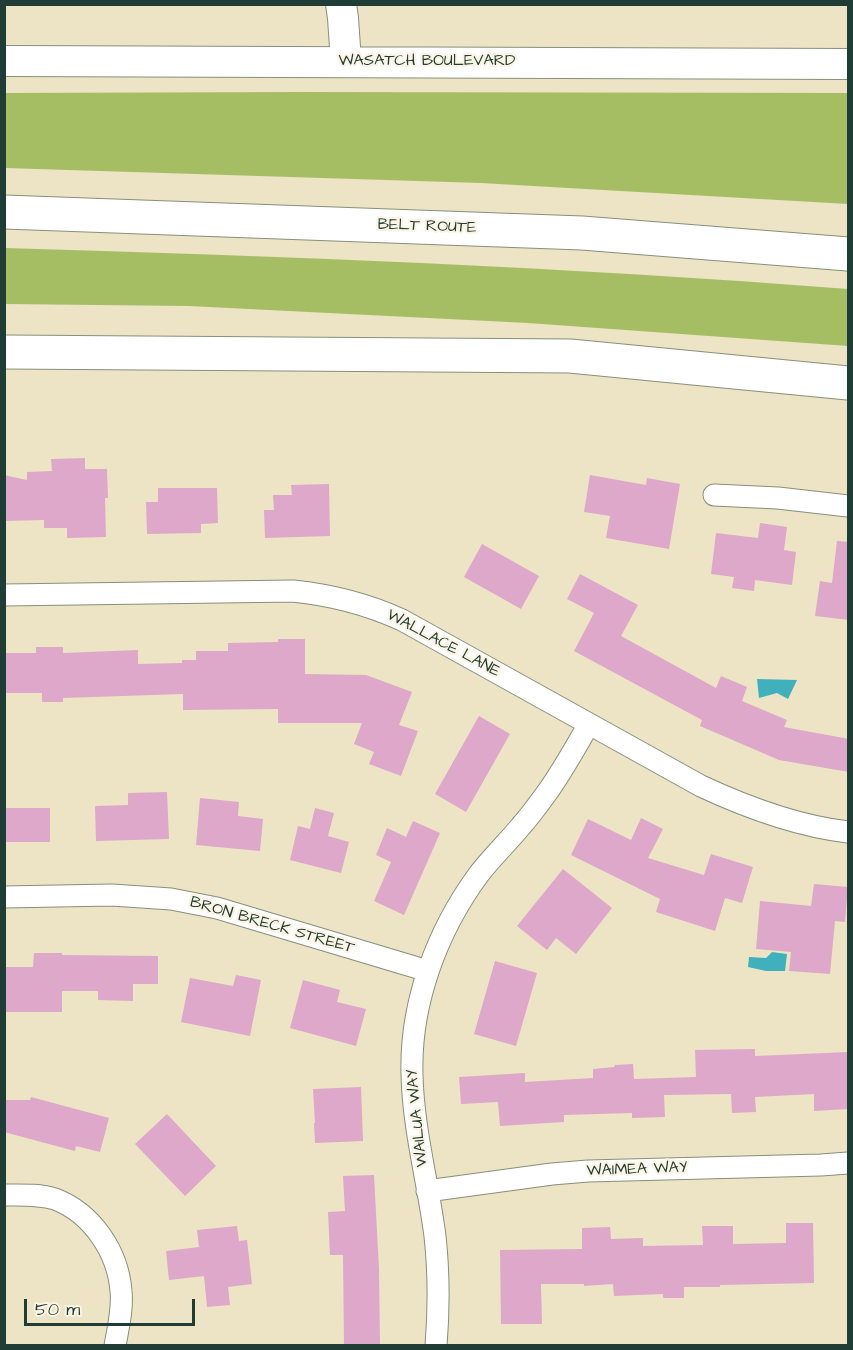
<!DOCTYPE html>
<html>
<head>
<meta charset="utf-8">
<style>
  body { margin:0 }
  #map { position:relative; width:853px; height:1350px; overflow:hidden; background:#ece4c4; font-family:"Architects Daughter",sans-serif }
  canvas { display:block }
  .frame { position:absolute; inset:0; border:6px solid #1f3d34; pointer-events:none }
  .scale { position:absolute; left:24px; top:1299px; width:171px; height:27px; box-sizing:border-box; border:3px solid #1f3d34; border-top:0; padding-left:8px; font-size:18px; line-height:21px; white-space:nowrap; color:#1f3d34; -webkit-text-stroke:4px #fcf5e5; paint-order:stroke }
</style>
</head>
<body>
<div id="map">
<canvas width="853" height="1350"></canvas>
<div class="frame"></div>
<div class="scale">50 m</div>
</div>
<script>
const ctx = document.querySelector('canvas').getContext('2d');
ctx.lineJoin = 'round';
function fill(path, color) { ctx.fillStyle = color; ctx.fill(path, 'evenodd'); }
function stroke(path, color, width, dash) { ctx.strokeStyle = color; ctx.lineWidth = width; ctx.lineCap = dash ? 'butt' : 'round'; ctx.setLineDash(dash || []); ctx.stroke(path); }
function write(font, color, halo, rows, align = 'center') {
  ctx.font = font + ' "Architects Daughter",sans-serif'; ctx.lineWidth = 4.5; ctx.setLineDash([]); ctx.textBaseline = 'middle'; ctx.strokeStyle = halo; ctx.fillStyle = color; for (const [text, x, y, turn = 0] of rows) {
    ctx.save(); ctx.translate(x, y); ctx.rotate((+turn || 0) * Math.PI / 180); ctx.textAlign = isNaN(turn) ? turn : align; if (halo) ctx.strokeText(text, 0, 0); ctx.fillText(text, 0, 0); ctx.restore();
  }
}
fill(new Path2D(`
  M300 92 848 93V204L481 183 5 168V93Z
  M5 248C286 256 568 267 848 289V346L528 323 189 306 5 304Z`), '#a5be64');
fill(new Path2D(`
  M757 679 797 680 788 699 777 693 759 698Z
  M772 952 787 954 785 971H766L748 967 749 957 766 958Z`), '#40b0bc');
fill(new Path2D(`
  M85 458V469H107L108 498H105L106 537 67 538V528H44V520L4 521V475L27 480V472L52 471 51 459Z
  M590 475 646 485 647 478 680 484 669 549 606 538 610 516 584 512Z
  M329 484 330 536 265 538 264 510H274L273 495H292L291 485Z
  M158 488H217L218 523 201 524V533L147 534 146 502H158Z
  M760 523 787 527 784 550 796 552 792 585 755 580 754 591 732 588 734 577 711 574 716 533 758 538Z
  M837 541 849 542V620L815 616 820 581 832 583Z
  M482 544 539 576 521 609 464 577Z
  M580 574 638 605 621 636 716 688 721 676 747 687 742 701 787 720 784 727 849 739V772L779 760 700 726 702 720 574 651 594 613 567 599Z
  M278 639H305V674L366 675 412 692 399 725 418 731 401 776 369 764 374 752 354 744 362 723H278V709L183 710V694L63 698V702H42V693H4V653H36V647H63V653L138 650V664L182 663V660H196V651H228V643L278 642Z
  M479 716 510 734 466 812 435 794Z
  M167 792 169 839 96 841 95 806 128 805V793Z
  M200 798 239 802 238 816 263 819 260 851 196 845Z
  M4 808H50V842H4Z
  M315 808 334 813 328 836 349 842 341 873 290 860 298 826 310 829Z
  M641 818 663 829 648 858 704 875 711 854 753 867 742 903 725 898 715 931 656 912 660 899 571 855 588 819 631 840Z
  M413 821 440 833 404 915 374 901 391 862 376 855 387 828 406 837Z
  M563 869 612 908 576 954 556 938 547 950 517 926Z
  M814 884 848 887 845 922 835 921 830 974 789 971 791 952 756 949 760 901 811 906Z
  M34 953H62V955L158 956V984H133V1001L98 1000V991H62V1012H4V967H33Z
  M495 961 537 973 516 1046 474 1034Z
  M236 975 261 980 250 1036 181 1022 190 978 233 986Z
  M303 980 340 990 337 1002 366 1009 356 1046 290 1028Z
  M755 1049V1056L849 1052V1109L814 1111V1094L755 1097 756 1112 732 1113 731 1094 664 1095 665 1117 632 1118V1113L564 1115V1122L500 1126 498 1102 461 1104 459 1077 525 1073V1082L593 1078V1069L614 1067 615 1065 633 1064 634 1079 696 1077 695 1050Z
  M361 1087 363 1141 315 1143 314 1123H315L313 1089Z
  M31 1097 109 1118 100 1152 76 1146 75 1151 4 1132V1100H30Z
  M167 1114 216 1166 185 1196 135 1144Z
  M374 1175 379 1269 380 1346H344L343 1255H330L328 1212 345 1211 343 1176Z
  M786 1223H813L814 1283 720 1285V1287H684V1298H663V1294L614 1296 613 1284 584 1286V1284H541L542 1324H501L500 1250 582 1249V1228L610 1227 611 1239 643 1238V1246L703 1245 702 1226H733V1244L786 1243Z
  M237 1226 239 1241 247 1240 252 1284 228 1287 230 1305 207 1307 204 1276 169 1280 166 1251 199 1247 197 1230Z`), '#dda8ca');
const street = new Path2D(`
  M714 495 778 498 848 506
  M4 595 293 591C332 595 367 604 402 620L701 786C748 808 797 826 848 832
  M4 897 112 895 171 899 217 908 428 971
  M427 1191 552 1174 588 1171 821 1165 848 1163
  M4 1195C21 1195 39 1194 55 1199 92 1213 118 1252 121 1291 123 1309 118 1328 115 1346
  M436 1346C439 1309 439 1273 435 1236 428 1182 413 1128 412 1074 410 1003 437 931 479 874 492 857 507 843 521 826 530 816 538 805 546 794 562 772 575 748 589 724`);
const secondary = new Path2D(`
  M341 4 343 18 346 62
  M4 61 848 64`);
const highway = new Path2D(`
  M4 212 582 233 848 254
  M4 352 570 356 848 383`);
stroke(street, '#86907c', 23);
stroke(secondary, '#86907c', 32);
stroke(highway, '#86907c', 35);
stroke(street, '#fff', 21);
stroke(secondary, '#fff', 30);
stroke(highway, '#fff', 33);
write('16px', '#1f3d34', '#fcf5e5', [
  ["WASATCH BOULEVARD",427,62],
  ["BELT ROUTE",427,227,2],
  ["WALLACE LANE",443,644,28],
  ["BRON BRECK STREET",272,926,16],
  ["WAILUA WAY",418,1118,-96],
  ["WAIMEA WAY",637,1170,-2]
]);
</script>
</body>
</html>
